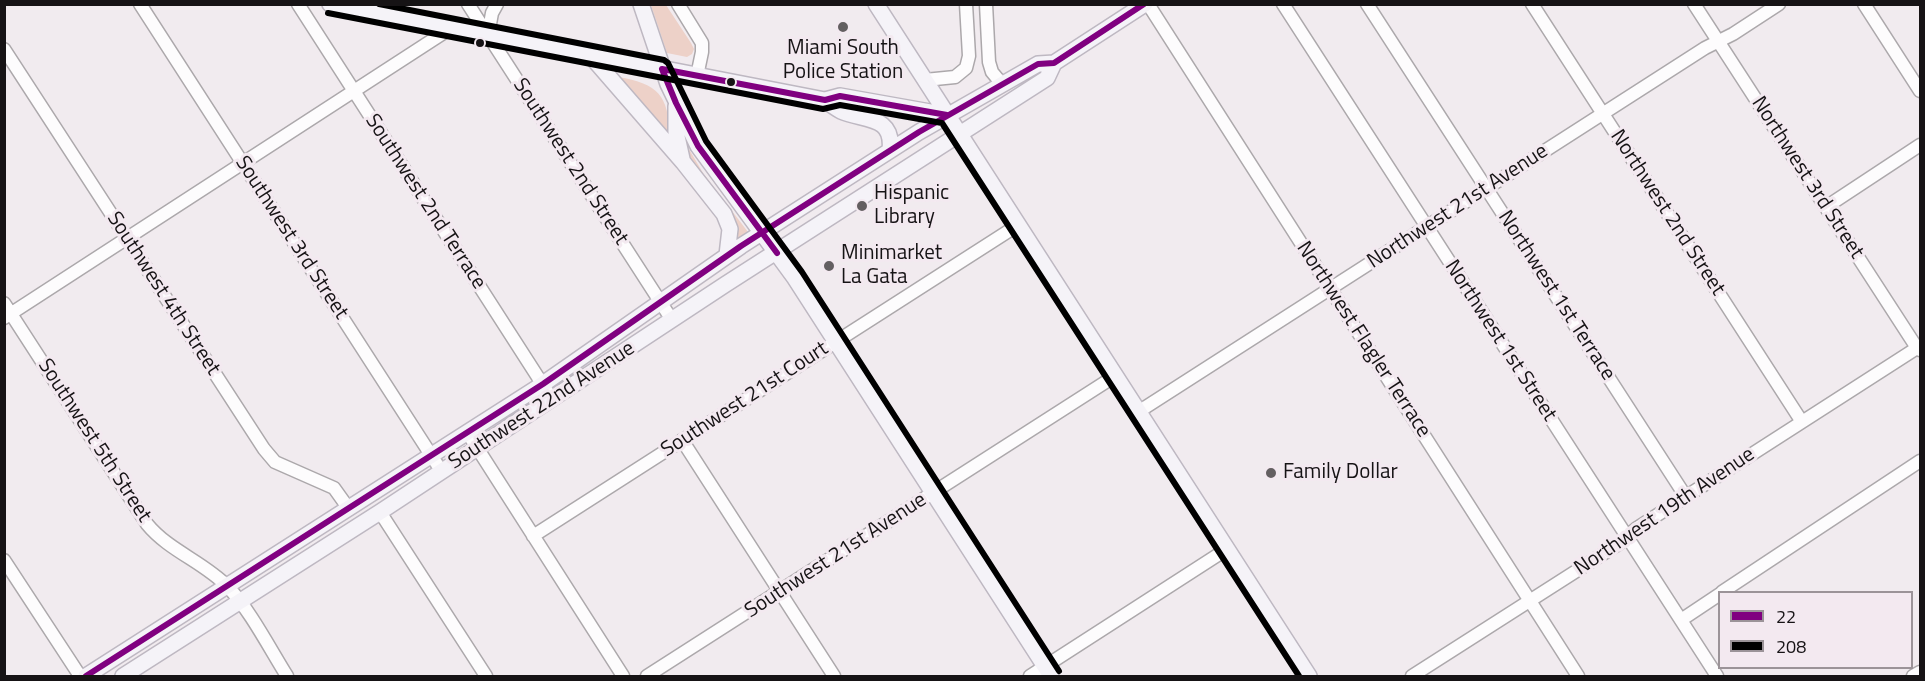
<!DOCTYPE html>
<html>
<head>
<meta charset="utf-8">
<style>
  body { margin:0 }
  #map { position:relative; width:1925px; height:681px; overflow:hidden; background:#f1ebef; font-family:"Titillium Web",sans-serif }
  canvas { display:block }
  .frame { position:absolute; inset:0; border:6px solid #161315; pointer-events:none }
  .legend { position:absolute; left:1718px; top:591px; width:195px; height:78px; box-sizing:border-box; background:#f3e9f0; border:2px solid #9b9398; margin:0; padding:8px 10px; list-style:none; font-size:18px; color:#161315 }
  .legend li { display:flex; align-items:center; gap:12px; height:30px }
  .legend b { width:30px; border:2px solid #9b9398 }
</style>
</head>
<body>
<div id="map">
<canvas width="1925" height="681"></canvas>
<div class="frame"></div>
<ul class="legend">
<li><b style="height:8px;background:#800080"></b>22</li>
<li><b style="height:8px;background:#000"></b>208</li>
</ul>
</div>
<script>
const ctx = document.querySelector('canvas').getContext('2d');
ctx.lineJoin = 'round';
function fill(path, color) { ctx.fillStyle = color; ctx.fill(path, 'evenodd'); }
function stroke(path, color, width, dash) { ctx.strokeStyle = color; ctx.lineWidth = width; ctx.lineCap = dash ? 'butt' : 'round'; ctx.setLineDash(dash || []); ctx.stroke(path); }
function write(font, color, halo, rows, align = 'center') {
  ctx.font = font + ' "Titillium Web",sans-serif'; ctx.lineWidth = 6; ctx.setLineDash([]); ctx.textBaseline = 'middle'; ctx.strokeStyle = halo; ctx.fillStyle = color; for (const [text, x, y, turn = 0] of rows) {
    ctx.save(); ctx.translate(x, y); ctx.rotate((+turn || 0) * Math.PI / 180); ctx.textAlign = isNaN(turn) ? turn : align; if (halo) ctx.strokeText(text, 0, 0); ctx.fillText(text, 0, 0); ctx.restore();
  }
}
fill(new Path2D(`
  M651 5H666L691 43 694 49 692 54 687 57 667 53Z
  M618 77C659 84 668 95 670 136Z
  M683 139 703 173 748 232 736 241 688 157Z`), '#edd1c8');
const minor = new Path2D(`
  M140 4 442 472
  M298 4 552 399
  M468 4 672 320
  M678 4 702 43V52L697 76
  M986 4 989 62 992 72 1002 84
  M1148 4 1578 676
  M1283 4 1717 676
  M1367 4 1686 497
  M1532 4 1802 422
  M1694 4 1917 348 1920 350
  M1864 4 1920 91
  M488 35 492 13 497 4
  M4 49 264 449 275 462 334 488 349 509
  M925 80 955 77 966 68 969 56 966 4
  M1826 207 1920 145
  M4 303 147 524C169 551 204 562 228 587 250 610 270 649 287 676
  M4 318 451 28
  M1138 412 1705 48 1733 34 1779 4
  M467 432 623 676
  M682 440 834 676
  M380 512 486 676
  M533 536 1018 225
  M4 560 80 676
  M1722 592 1920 461
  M1681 620 1720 594
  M647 676 1115 376
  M1030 676 1227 549
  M1412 676 1617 545 1637 528 1917 348
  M1913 676 1920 672`);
const major = new Path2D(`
  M330 4 825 100C830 104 835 108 841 111 864 121 894 115 890 150
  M641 4 668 84 698 146 794 277 1051 676
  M876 4 1309 676
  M590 55 683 162 724 214 730 229 727 255
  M825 100 840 96 947 115
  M676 106V132L682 159
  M86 676 543 384 741 246 919 132 1038 64 1054 63
  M123 676 380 512 726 284 1047 78 1054 63 1145 4`);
stroke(minor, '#aca8ab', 15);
stroke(major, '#beb8c2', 18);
stroke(minor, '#fdfcfd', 12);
stroke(major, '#f5f3f8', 15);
stroke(new Path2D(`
  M662 69 825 100 840 96 947 115
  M662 69 676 103 698 146 777 253
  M86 676 543 384 741 246 919 132 1038 64 1054 63 1144 4`), '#800080', 6);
stroke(new Path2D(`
  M328 13 823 109 840 105 942 123 1299 676`), '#000', 6);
stroke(new Path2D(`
  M379 4 664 60 668 63 706 141 802 272 1059 671`), '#000', 6);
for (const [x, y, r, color] of [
  [843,27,6,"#635f61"],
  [480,43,5,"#161315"],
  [731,82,5,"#161315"],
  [862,206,6,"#635f61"],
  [829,266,6,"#635f61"],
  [1271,473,6,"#635f61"]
]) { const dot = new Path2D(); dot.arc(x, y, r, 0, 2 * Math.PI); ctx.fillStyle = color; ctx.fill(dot); stroke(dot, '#f3e9f0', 2); }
write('21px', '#161315', '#f3e9f0', [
  ["Miami South",843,49,"center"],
  ["Police Station",843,73,"center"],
  ["Hispanic",874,194],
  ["Library",874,218],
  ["Minimarket",841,254],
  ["La Gata",841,278],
  ["Family Dollar",1283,473]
], 'left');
write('21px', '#161315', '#f3e9f0', [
  ["Southwest 2nd Street",570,162,57],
  ["Northwest 3rd Street",1807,178,57],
  ["Southwest 2nd Terrace",425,202,57],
  ["Northwest 21st Avenue",1458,207,-33],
  ["Northwest 2nd Street",1667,213,57],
  ["Southwest 3rd Street",291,238,57],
  ["Southwest 4th Street",163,294,57],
  ["Northwest 1st Terrace",1556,296,57],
  ["Northwest Flagler Terrace",1363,340,57],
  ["Northwest 1st Street",1500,341,57],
  ["Southwest 21st Court",745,400,-33],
  ["Southwest 22nd Avenue",542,406,-33],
  ["Southwest 5th Street",94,441,57],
  ["Northwest 19th Avenue",1665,512,-34],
  ["Southwest 21st Avenue",836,556,-33]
]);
</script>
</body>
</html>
